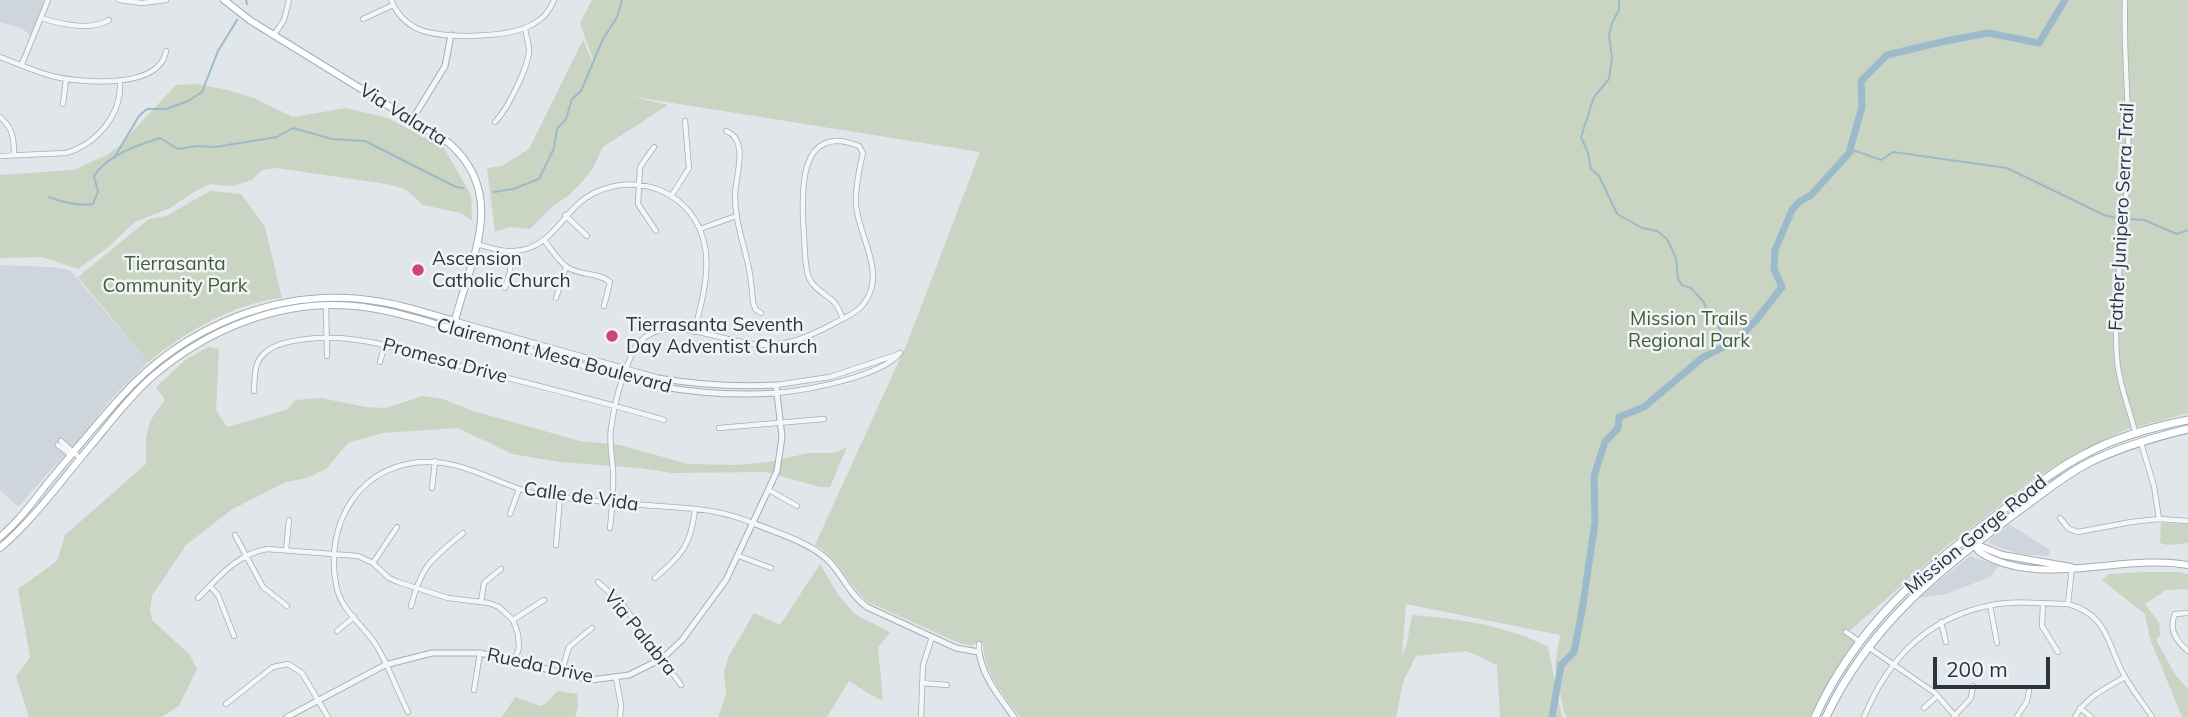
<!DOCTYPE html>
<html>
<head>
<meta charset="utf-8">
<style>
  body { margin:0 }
  #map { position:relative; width:2188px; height:717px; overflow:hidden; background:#e1e6ea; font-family:Mulish,sans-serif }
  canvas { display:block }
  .scale { position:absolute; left:1933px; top:657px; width:117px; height:32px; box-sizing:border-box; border:4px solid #293641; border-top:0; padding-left:9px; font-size:21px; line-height:24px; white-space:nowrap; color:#293641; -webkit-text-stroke:5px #f0f4f7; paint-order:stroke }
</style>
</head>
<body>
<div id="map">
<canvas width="2188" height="717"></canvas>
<div class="scale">200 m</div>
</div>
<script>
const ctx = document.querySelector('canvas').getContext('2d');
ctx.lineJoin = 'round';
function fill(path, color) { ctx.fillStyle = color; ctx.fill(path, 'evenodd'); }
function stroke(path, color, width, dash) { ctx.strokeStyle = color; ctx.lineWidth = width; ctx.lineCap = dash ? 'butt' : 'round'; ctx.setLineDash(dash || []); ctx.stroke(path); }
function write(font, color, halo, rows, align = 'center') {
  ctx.font = font + ' Mulish,sans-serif'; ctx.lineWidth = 5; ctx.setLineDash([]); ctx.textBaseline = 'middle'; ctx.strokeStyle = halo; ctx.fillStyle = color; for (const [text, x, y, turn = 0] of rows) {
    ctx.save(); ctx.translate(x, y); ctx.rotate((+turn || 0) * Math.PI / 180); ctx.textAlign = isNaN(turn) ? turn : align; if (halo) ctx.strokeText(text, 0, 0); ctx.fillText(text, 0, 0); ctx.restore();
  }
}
fill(new Path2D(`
  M0 0H45L30 36 22 28 0 22Z
  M0 265 51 267 70 270 148 362 112 398 86 431 18 507 0 490Z
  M2009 524 2050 550 2049 556 2020 554 1992 545 1988 541Z
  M1970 556 1999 566 1990 577 1946 594 1918 598Z`), '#cfd5dc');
fill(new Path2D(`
  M592 0H2188V413L2125 430 2079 452 2034 479 1943 549 1846 634 1854 642 1832 675 1811 717H1567L1563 709 1555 666 1560 635 1406 604 1402 655 1407 643 1412 615C1459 619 1506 625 1548 647L1562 717H1500L1497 665 1467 651 1416 656 1403 682 1396 717H1020C1003 694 984 674 983 644H973V646L959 643 868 602C847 585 840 558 815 545L908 341 980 152 629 96 668 105 603 147 593 168 582 182 568 196 554 205 530 229 509 227 495 232 487 168 502 166 529 149 583 40 597 71 580 23Z
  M196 84 228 90 254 98 293 117 346 108 388 118 444 148 471 195 472 221 461 213 423 205 405 189 386 184 277 168 262 170 252 180 233 186 210 184 194 192 170 208 135 222 107 248 78 269 42 257 0 258V175L73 170 105 156 118 147 176 85Z
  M210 191 241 194 265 227 282 298C233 303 186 332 148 362L78 277 149 219 166 216Z
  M209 347 219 349 216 410 227 427 286 410 296 400 321 398 366 407 386 408 422 396 443 399 470 410 580 441 620 445 688 464 737 465 768 462 809 453H833L847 447 830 487H820L765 472 672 473 639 468 560 462 512 454 458 428 383 433 348 443 326 469 307 478 286 482 231 510 186 545 152 596 150 610 152 620 190 655 197 669 179 706 162 717H29L16 677 30 657 18 589 57 561 65 535 146 464V438L150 421 165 400 156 387 185 360Z
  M2161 523 2188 524V543L2168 545 2160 543Z
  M820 564 839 596 856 615 890 632 878 648 883 700 876 698 849 681 827 717H718L726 695 724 671 729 656 754 613 780 625Z
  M2144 572H2177L2188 574V589L2166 590 2145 604 2159 623 2160 635 2156 640 2176 676 2188 689V717H2182L2150 639 2145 614 2102 580 2109 574Z
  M558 691 577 694 578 707 575 717H502L515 697 540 706C549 703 551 696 558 691Z`), '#c9d4c2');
stroke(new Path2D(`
  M246 0 247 4
  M1619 0V10L1612 23 1609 35 1612 58 1609 79 1594 97 1581 137 1588 153 1591 169 1599 176 1617 214 1642 228 1657 231 1667 239 1676 258 1678 279 1682 285 1691 288 1704 302 1709 318 1719 327 1724 338V346
  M1849 153 1856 151 1881 160 1893 152 2007 168 2104 215 2120 219
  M114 158 139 116 147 109H166L188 101 202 92 218 51 237 20
  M494 192 513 189 539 179 554 148 557 129 566 119 572 99 581 91 603 39 617 17 622 0
  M49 197C64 203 77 206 93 204L98 192 94 176C107 155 138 145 160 138L178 149 197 146 215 147 277 137 293 128 332 139 365 141 456 187 463 188
  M2129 219 2144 220 2177 234 2188 230`), '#9cbaca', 2);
stroke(new Path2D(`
  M1552 717 1561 665 1574 652 1582 611 1595 522 1594 476 1605 442 1618 428 1619 417 1644 407 1702 358 1737 340 1757 319 1782 287 1774 269 1775 250 1792 210 1799 202 1811 195 1849 153 1862 107 1861 81 1887 55 1941 42 1988 33 2039 43 2065 0`), '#9cbaca', 7);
const minor = new Path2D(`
  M119 0 142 3 166 0
  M391 0C396 12 404 22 416 28 440 40 510 38 533 24 544 19 550 10 554 0
  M2125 0C2123 54 2130 107 2128 161 2127 225 2112 295 2117 359 2119 385 2129 407 2135 432
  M41 18C60 24 91 31 109 20
  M363 19 393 5
  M274 35 284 20 289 0
  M0 57C17 63 35 72 52 76 80 83 160 90 166 51
  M22 64 48 0
  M63 104 66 79
  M0 117C13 128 14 139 14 155
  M495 122C507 110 528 68 529 51 529 43 526 36 525 28
  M726 131C750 140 735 177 735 196 735 219 742 238 747 260 751 274 752 289 753 303L756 310 761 313
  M654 147 640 167 638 204 656 231
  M0 156 66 153C97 144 122 114 120 82
  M672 195 689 168 685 121
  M565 215 587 236
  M700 229 736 216
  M544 240C551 249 558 261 567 267 580 276 599 272 610 282L604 306
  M477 244C494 249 511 255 529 248 557 238 566 207 594 193 641 170 696 195 705 247 710 272 701 307 694 332
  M505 288 510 272 511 251
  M556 298 566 267
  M326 305 327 356
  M380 362 385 344
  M776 385 830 377 899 354
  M254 391C255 377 253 362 266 352 282 338 327 336 349 339 384 342 417 355 452 364 523 382 594 399 664 420
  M777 393C808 390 880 377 900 353
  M719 428 824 419
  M61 441 80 458
  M2141 443 2154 486 2159 519
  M58 445 68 453H72
  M432 488 435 461
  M769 490 797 506
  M510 514 519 489
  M2060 518 2069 529 2078 532 2131 522 2159 519 2188 521
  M610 528C612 509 614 490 613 470 612 457 609 441 611 428 614 405 622 377 631 356 653 302 724 346 765 345 790 345 810 336 831 325 844 318 861 312 868 297 883 268 859 236 856 205 855 188 859 170 863 153L859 146C797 121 801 195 804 235 805 248 804 265 809 278 814 289 824 293 832 300 838 305 840 312 843 319
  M235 535 263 587 287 606
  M556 545 560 497
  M286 550 289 520
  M739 556 771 568
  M373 563 397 527
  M655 578C682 554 691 546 695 509
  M598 582 622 604 681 685
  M210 586 218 595 234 636
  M198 598C219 577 237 554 267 549L358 556 373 563 389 578 398 582 448 598 489 603 499 607 513 620 518 634 519 648 514 662
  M481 602 484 583 501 569
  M2043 604 2042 626 2058 652
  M2068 604 2072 567
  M1990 605 1997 643
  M411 606C422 564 431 560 463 533
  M2188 613 2175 614C2168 629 2176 641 2188 651
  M513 620 544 600
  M1941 622 1946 642
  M337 631 354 617
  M1846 632 1860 642
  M979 644V652
  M1868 647 1935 693 1956 717
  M561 673 569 647 592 628
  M616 678 621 705 620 717
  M922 683 947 685
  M474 690 480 653
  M226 704 273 667 288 664 302 673 328 717
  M1924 708 1937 696
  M2080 708 2091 717
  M408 712C398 692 390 670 379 650 368 629 343 613 337 589 322 524 361 459 432 462 472 463 508 491 548 496 585 500 623 504 659 506 696 509 718 509 753 523
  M1954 716 1971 698 1973 686
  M921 717 923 665 932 637
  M1864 717C1888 658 1928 617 1992 605 2017 600 2044 604 2068 604 2109 615 2107 645 2124 675 2132 690 2143 703 2152 717
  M2017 717 2027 701 2029 691
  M2075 717C2086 697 2106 688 2125 677`);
const tertiary = new Path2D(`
  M412 120 445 66 451 35
  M453 329 657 386C697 393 736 396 777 393
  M753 523C777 533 809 542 828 560 843 575 849 594 867 607L956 648 979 652C983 678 999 696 1014 717
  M287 717 385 665 432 653H480L591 680 629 675 663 658 682 640 726 580 777 471 782 437 776 385C736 387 698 385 658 378L455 321`);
const secondary = new Path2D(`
  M0 537C18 522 32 503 46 485 70 456 94 427 119 399 184 325 284 284 382 302 407 306 431 315 455 321
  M1968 537C1973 542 1976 550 1981 553 2040 589 2123 553 2188 565
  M1975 544 2002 555 2071 567
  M0 548C34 519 60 482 89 448 109 424 129 397 153 376 208 329 281 299 354 306 388 309 421 320 453 329 467 264 511 198 449 143L251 21 224 0`);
const primary = new Path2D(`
  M1815 717C1858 623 1923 570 2003 510 2030 490 2057 468 2087 453 2119 436 2153 427 2188 420
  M1826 717C1868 627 1939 570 2017 512 2041 495 2065 474 2092 461 2122 447 2155 437 2188 429`);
stroke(minor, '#a6aeb4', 6);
stroke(tertiary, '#a6aeb4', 7);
stroke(secondary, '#a6aeb4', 8);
stroke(primary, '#a0acb5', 9);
stroke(minor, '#f4f6f8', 4.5);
stroke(tertiary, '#f4f6f8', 5);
stroke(secondary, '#fff', 6);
stroke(primary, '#fff', 7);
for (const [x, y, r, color] of [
  [418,270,7,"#cf4672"],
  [612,336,7,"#cf4672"]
]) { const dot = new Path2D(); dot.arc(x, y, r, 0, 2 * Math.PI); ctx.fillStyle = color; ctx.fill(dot); stroke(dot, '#f0f4f7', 2.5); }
write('19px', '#293641', '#f0f4f7', [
  ["Via Valarta",403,115,32],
  ["Father Junipero Serra Trail",2122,217,-87],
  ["Clairemont Mesa Boulevard",554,356,15],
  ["Promesa Drive",445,361,15],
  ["Calle de Vida",581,497,8],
  ["Mission Gorge Road",1976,535,-39],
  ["Via Palabra",640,633,51],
  ["Rueda Drive",540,666,12]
]);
write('19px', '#293641', '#f0f4f7', [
  ["Ascension",432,259],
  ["Catholic Church",432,281],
  ["Tierrasanta Seventh",626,325],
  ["Day Adventist Church",626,347]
], 'left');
write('19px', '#445d36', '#f0f4f7', [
  ["Tierrasanta",175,264],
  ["Community Park",175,286],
  ["Mission Trails",1689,319],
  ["Regional Park",1689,341]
]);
</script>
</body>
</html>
